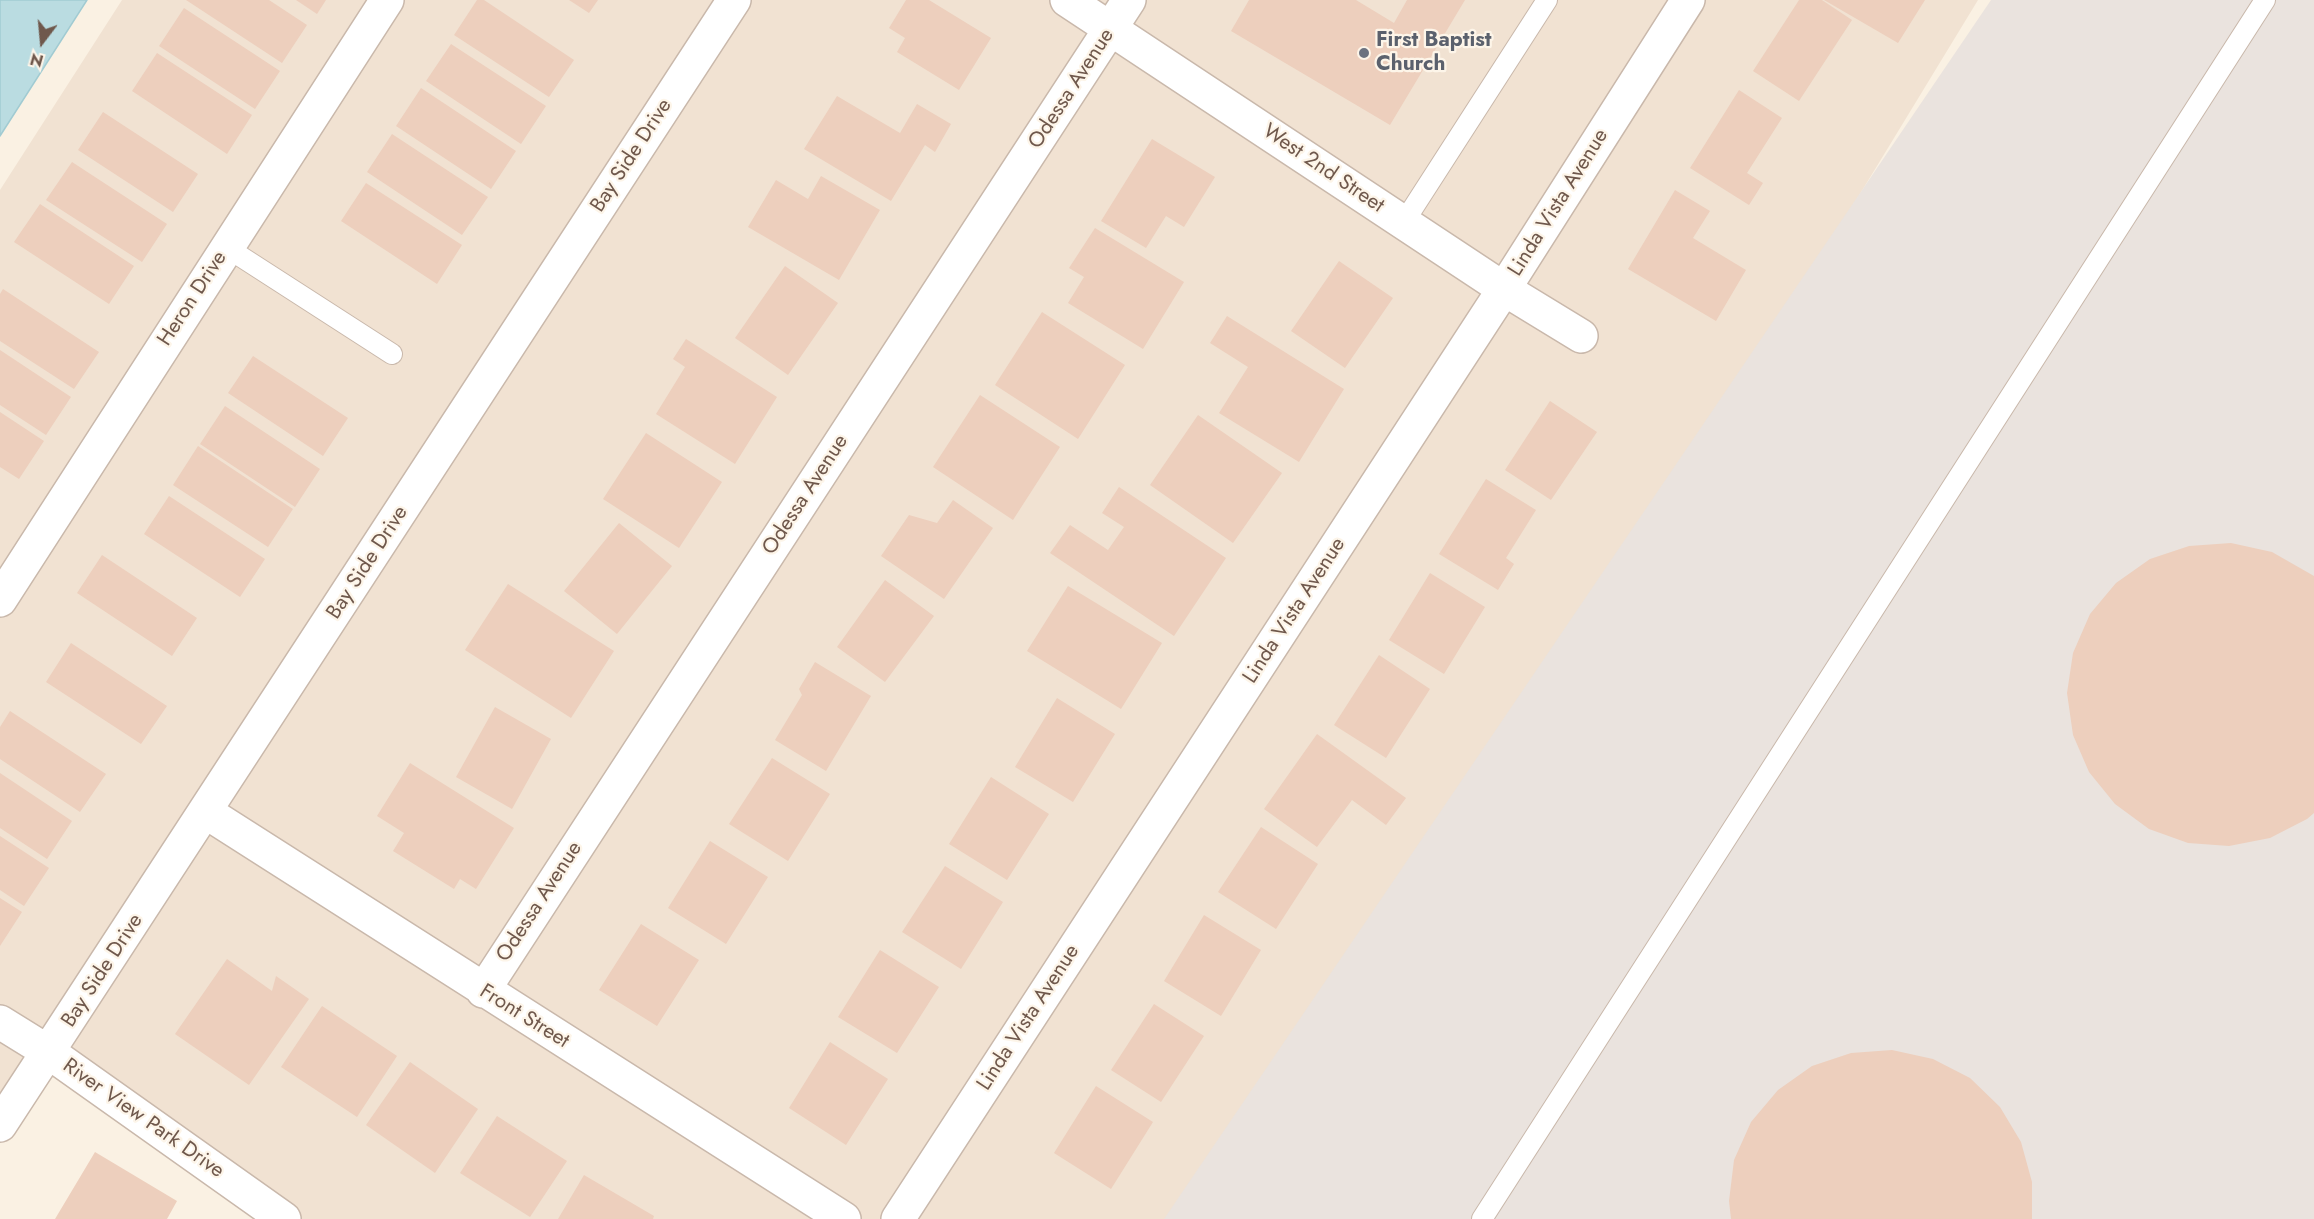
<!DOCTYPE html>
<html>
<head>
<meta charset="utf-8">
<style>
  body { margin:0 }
  #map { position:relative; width:2314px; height:1219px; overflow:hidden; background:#faf1e3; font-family:Jost,sans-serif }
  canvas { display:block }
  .north { position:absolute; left:12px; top:12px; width:60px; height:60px; -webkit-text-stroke:4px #fdf5e9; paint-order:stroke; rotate:196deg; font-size:16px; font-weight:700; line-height:24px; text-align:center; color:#6f584c }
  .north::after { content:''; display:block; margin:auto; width:21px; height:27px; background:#6f584c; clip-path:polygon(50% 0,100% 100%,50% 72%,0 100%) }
</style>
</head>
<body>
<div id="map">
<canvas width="2314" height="1219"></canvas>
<div class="north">N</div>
</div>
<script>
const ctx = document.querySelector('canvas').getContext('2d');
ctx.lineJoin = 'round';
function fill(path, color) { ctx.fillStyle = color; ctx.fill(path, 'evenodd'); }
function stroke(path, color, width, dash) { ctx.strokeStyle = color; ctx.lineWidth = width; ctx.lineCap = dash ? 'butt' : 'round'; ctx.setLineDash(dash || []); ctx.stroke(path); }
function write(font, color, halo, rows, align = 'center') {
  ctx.font = font + ' Jost,sans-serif'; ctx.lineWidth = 4.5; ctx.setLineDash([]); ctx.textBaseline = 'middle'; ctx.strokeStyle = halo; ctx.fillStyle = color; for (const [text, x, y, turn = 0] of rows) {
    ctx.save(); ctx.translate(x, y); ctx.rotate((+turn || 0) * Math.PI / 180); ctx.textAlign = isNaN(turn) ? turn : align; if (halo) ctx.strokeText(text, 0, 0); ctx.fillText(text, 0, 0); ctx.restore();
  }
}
fill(new Path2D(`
  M122 0H1978L1236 1219H284L50 1053 0 1097V190Z`), '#f1e2d2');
fill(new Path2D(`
  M1991 0H2314V1219H1164Z`), '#eae3de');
const water = new Path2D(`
  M0 0H87L0 136Z`);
fill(water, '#badce1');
stroke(water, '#a1cbd2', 1.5);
fill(new Path2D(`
  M186 0H269L307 25 282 63Z
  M296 0H326L317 14Z
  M477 0H484L574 60 549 97 454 35Z
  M569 0H598L589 13Z
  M906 0H929L991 38 959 90 897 52 905 38 889 28Z
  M1249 0H1356L1394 23 1407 0H1465L1390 125 1231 31Z
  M1799 0H1822L1852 20 1799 101 1753 71Z
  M1824 0H1925L1898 43Z
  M184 8 280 71 255 109 159 46Z
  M451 44 546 106 521 144 426 81Z
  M157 53 252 115 227 154 132 91Z
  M421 88 516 151 491 189 396 126Z
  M1739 90 1782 118 1747 173 1763 183 1749 205 1690 168Z
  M837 96 900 133 917 104 951 124 935 152 925 145 891 201 804 149Z
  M103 112 198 174 173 212 78 150Z
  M392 134 488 197 462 235 367 172Z
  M1152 139 1215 177 1184 227 1166 216 1146 248 1101 221Z
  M72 162 167 224 142 262 46 200Z
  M821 176 880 210 839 280 748 227 776 180 808 199Z
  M366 183 462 245 437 284 341 221Z
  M1675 190 1710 211 1693 238 1746 270 1716 321 1628 269Z
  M40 204 134 266 109 304 14 242Z
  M1095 228 1184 282 1143 349 1068 303 1084 277 1069 268Z
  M1339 261 1393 298 1345 368 1291 331Z
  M785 266 838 303 788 375 735 338Z
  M3 289 99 352 74 389 0 341V294Z
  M1042 312 1125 365 1078 439 995 385Z
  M1227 316 1344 389 1299 462 1219 413 1248 367 1210 343Z
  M686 339 777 397 735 464 656 414 685 367 673 359Z
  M0 350 71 397 46 435 0 405Z
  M253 356 348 418 323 456 228 393Z
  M980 395 1060 447 1013 520 933 467Z
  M1550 401 1597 432 1551 500 1505 470Z
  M225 406 320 469 295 507 200 444Z
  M0 412 44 441 19 479 0 467Z
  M1198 415 1282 473 1233 543 1150 485Z
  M646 433 722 482 679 548 603 499Z
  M198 446 293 509 268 547 173 485Z
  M1486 479 1536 510 1506 558 1514 564 1498 590 1439 554Z
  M1119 487 1226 558 1174 636 1050 553 1070 525 1108 550 1124 527 1102 513Z
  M169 496 265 559 240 597 144 534Z
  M953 500 993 528 944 599 881 556 909 515 937 523Z
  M619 523 672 566 617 634 564 591Z
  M2231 543 2272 552 2314 576V813L2307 819 2270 838 2229 846 2188 843 2149 829 2115 804 2089 772 2073 735 2067 693 2073 653 2090 614 2116 583 2150 559 2189 546Z
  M102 555 197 618 172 656 77 593Z
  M1430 573 1485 607 1444 674 1389 640Z
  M885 580 934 616 885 682 837 647Z
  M508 584 614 651 571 718 465 650Z
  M1068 586 1162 643 1121 709 1027 651Z
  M71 643 167 706 141 744 46 682Z
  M1379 655 1430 689 1386 758 1334 725Z
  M815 662 871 696 826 771 775 740 802 695 799 689Z
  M1057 698 1115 734 1073 802 1015 767Z
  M495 707 551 739 512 809 456 777Z
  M10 711 106 774 80 812 0 759V727Z
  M1317 734 1406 798 1386 825 1352 800 1317 847 1264 809Z
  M772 758 830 794 788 861 729 824Z
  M410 763 514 828 476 889 460 879 454 889 393 851 404 833 377 816Z
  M0 773 72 821 47 859 0 828Z
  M991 777 1049 814 1007 880 949 844Z
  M1261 827 1318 864 1276 929 1218 892Z
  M0 836 49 868 24 906 0 890Z
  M710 841 768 877 726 944 668 908Z
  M945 866 1003 902 961 969 902 932Z
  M0 898 22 912 0 946Z
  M1204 915 1261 950 1221 1016 1164 981Z
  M641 924 699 960 657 1026 599 990Z
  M880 950 939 987 897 1053 838 1017Z
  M227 959 272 991 276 976 309 999 249 1085 175 1034Z
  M1154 1004 1204 1036 1161 1102 1111 1070Z
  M322 1006 397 1056 357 1117 281 1067Z
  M830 1042 888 1079 846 1145 789 1108Z
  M1892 1050 1933 1059 1970 1078 2000 1107 2021 1142 2032 1182V1219H1731L1729 1201 1734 1160 1751 1122 1778 1090 1812 1066 1851 1053Z
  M410 1062 478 1109 435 1173 366 1125Z
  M1096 1086 1153 1122 1111 1189 1054 1153Z
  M497 1116 567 1161 530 1217 460 1173Z
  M95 1152 177 1201 167 1219H55Z
  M584 1175 654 1216 653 1219H558Z`), '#edcfbd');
const service = new Path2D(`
  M1404 222 1547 0
  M226 247 392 354
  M1482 1219 2265 0`);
const minor = new Path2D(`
  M1067 0 1504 289 1581 336
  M0 600 387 0
  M206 812 844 1219
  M483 991 1129 0
  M0 1022 50 1053 284 1219
  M0 1125 734 0
  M898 1219 1504 289 1688 0`);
stroke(service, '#c9b8ab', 22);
stroke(minor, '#c9b8ab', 36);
stroke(service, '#fff', 20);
stroke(minor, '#fff', 33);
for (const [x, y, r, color] of [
  [1364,53,6,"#6b7280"]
]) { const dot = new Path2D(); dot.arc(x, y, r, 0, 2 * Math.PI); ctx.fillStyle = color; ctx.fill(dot); stroke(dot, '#fdf5e9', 2); }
write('bold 21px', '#5b616d', '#fdf5e9', [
  ["First Baptist",1376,41],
  ["Church",1376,65]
], 'left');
write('21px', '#6f584c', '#fdf5e9', [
  ["Odessa Avenue",1072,89,-57],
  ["Bay Side Drive",632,156,-57],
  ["West 2nd Street",1323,169,34],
  ["Linda Vista Avenue",1559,203,-58],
  ["Heron Drive",193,299,-57],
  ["Odessa Avenue",806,495,-57],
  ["Bay Side Drive",368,563,-57],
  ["Linda Vista Avenue",1295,611,-57],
  ["Odessa Avenue",540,902,-57],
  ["Bay Side Drive",103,971,-57],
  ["Front Street",524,1017,32],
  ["Linda Vista Avenue",1029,1018,-57],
  ["River View Park Drive",143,1119,35]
]);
</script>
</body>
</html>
